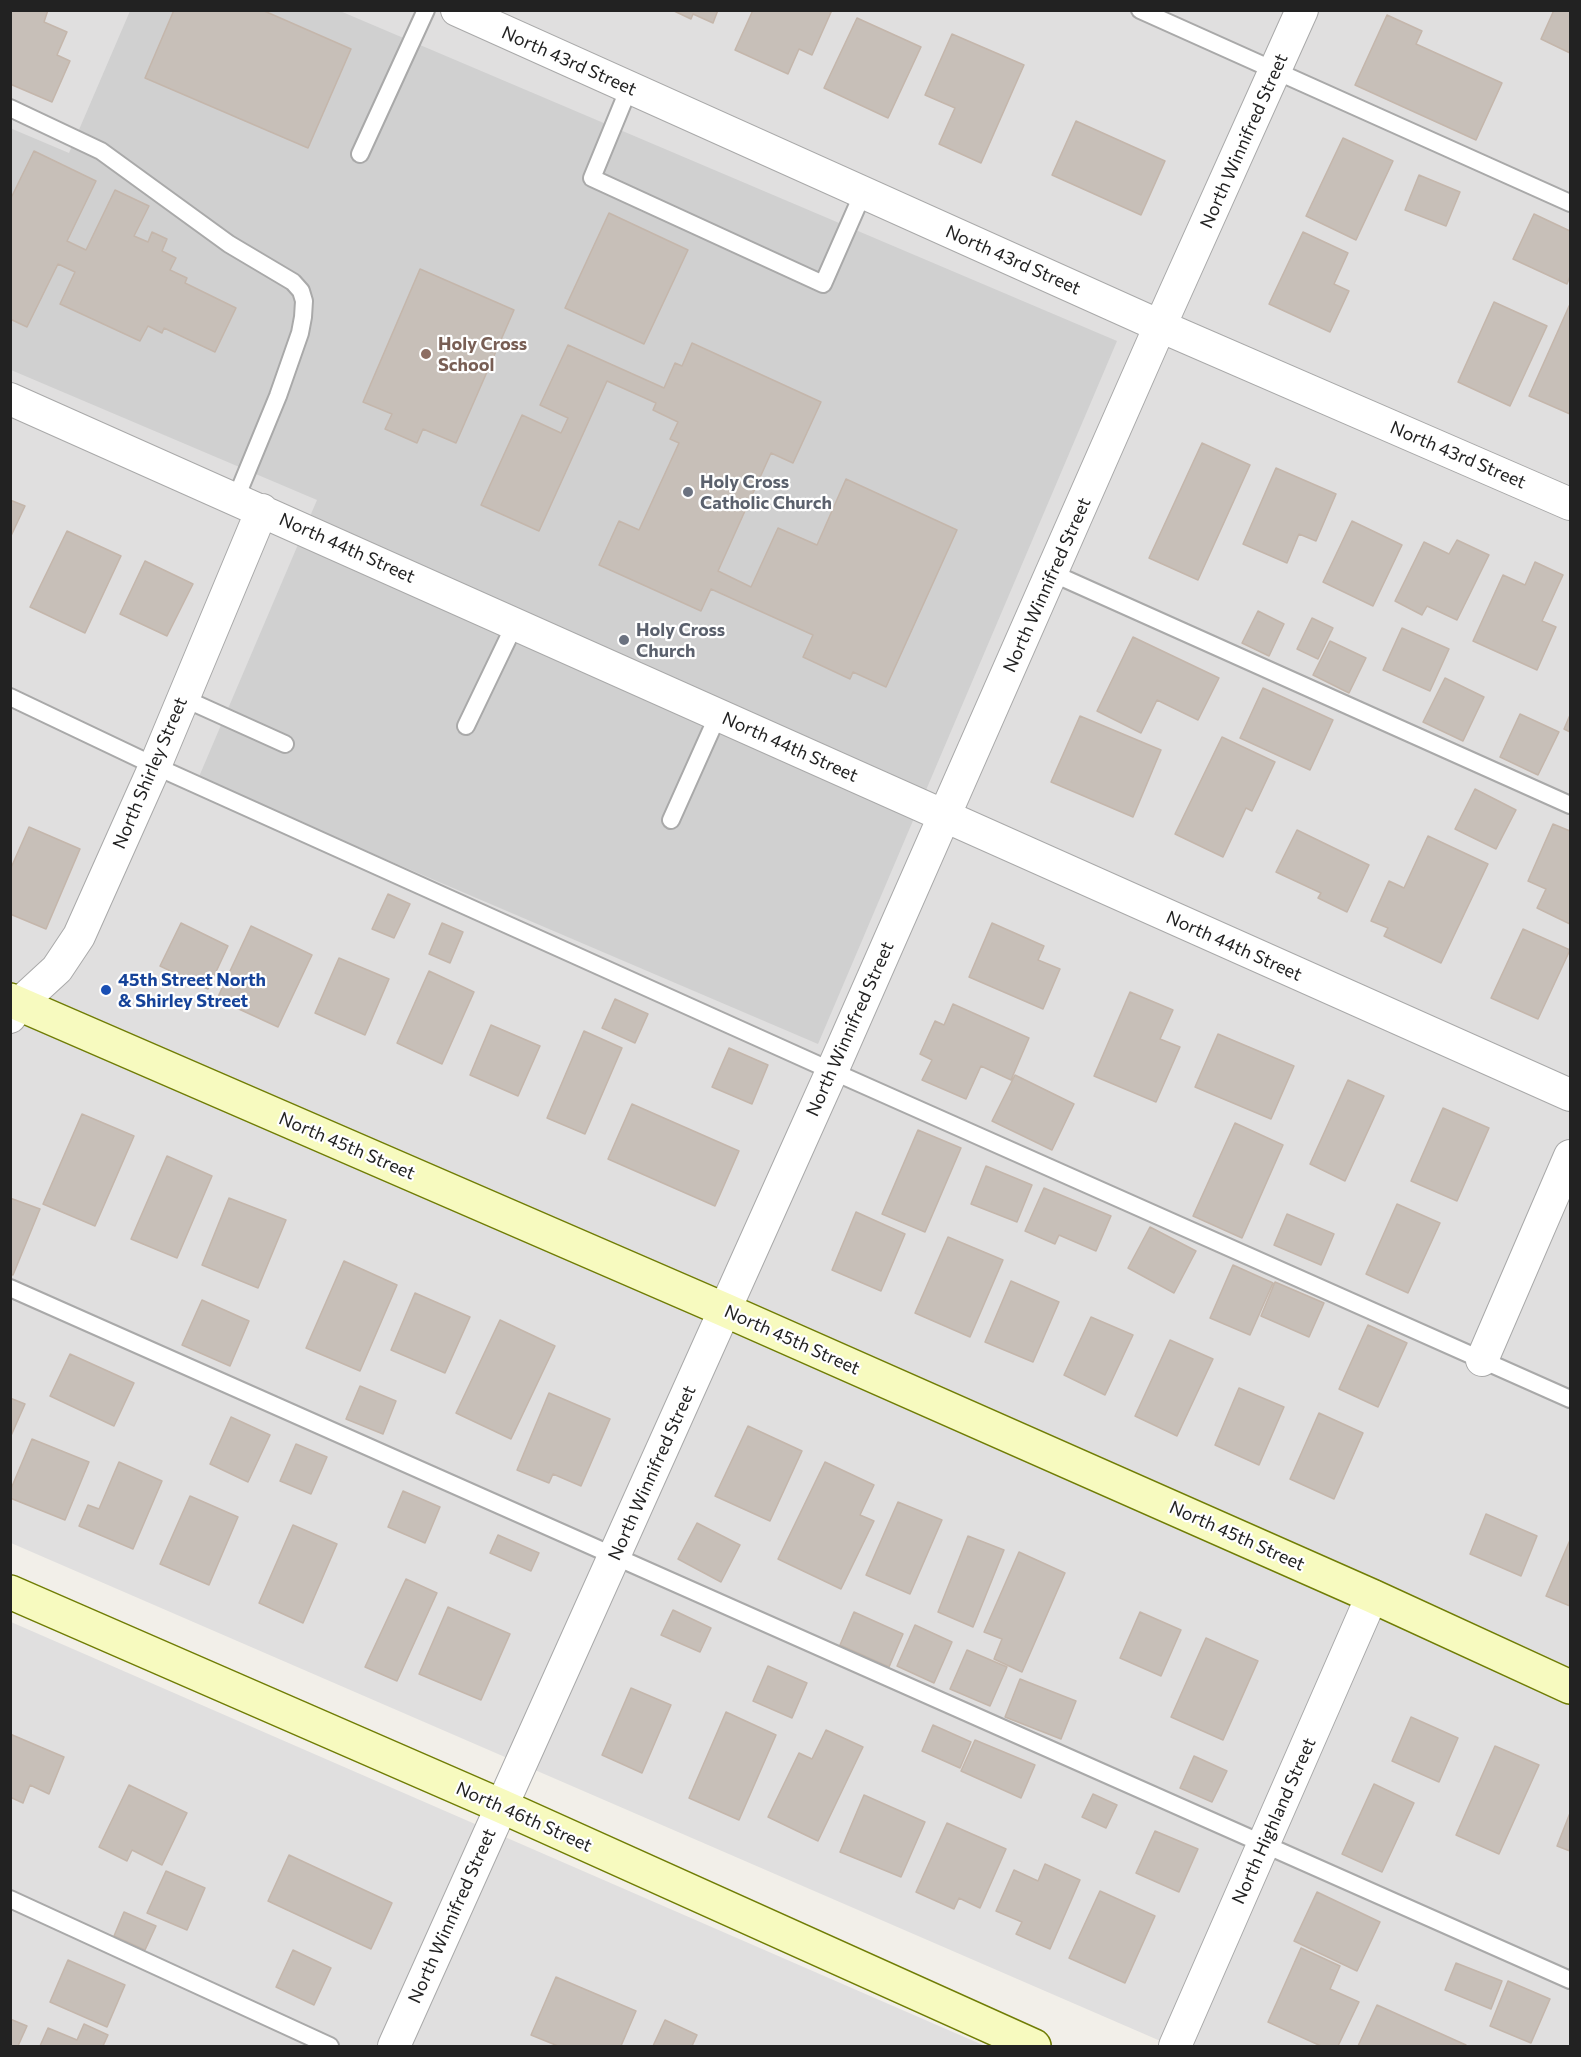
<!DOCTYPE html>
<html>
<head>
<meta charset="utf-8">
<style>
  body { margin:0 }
  #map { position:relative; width:1581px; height:2057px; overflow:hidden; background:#f2efe9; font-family:Commissioner,sans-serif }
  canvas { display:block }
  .frame { position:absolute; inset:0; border:12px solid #222; pointer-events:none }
</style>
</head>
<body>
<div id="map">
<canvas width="1581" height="2057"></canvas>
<div class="frame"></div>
</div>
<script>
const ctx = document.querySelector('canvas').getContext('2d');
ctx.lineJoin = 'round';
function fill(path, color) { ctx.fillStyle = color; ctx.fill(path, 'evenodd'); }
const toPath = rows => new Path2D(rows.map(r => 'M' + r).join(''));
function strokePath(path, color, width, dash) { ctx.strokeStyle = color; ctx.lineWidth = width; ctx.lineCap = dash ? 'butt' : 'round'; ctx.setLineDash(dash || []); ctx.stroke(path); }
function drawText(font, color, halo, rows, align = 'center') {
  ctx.font = font + ' Commissioner,sans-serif'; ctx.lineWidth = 4.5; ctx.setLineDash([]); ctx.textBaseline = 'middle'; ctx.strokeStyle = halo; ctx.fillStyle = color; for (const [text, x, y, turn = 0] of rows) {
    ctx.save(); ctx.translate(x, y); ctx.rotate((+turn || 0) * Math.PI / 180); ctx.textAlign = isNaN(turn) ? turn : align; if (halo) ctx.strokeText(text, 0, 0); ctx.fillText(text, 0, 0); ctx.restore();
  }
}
fill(toPath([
  [11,11,1570,11,1570,2046,1172,2046,11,1543],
  [11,1622,985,2046,11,2046]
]), '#e0dfdf');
fill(toPath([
  [130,11,340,11,1117,341,818,1044,198,779,317,500,11,370,10,128,69,153]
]), '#d0d0d0');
const building = toPath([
  [10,10,48,10,44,22,67,32,57,55,70,61,52,102,10,84,10,10],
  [174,10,262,10,351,49,308,148,145,78,174,10],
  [672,10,718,10,713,23,693,14,691,19,672,10],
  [753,10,832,10,812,55,799,49,788,74,735,50,753,10],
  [1554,10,1570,10,1570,53,1541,39,1554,10],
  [1387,15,1422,31,1416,44,1502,83,1476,140,1355,85,1387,15],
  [857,18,921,47,888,118,824,88,857,18],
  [952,34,1024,65,981,163,939,144,955,108,925,95,952,34],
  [1076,121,1165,161,1141,215,1052,175,1076,121],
  [1343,138,1393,161,1356,240,1306,216,1343,138],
  [34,151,96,181,67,241,86,250,115,190,149,206,134,236,148,242,152,232,167,239,162,251,176,258,170,270,187,278,185,283,236,308,215,352,164,328,162,333,148,326,140,341,60,304,75,272,58,264,27,327,10,319,10,200,34,151],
  [1419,175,1460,192,1446,226,1405,210,1419,175],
  [609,213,688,250,644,344,565,308,609,213],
  [1534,214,1570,231,1570,276,1567,284,1513,259,1534,214],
  [1303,232,1348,253,1334,284,1349,291,1330,332,1269,304,1303,232],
  [420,269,514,310,456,443,423,429,417,443,385,429,392,414,363,402,420,269],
  [1494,302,1547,326,1510,406,1458,382,1494,302],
  [1570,304,1570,414,1529,396,1570,304],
  [692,343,821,402,793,463,771,453,718,571,751,587,778,528,817,545,846,479,957,530,886,687,853,672,850,679,803,657,813,635,711,589,701,611,599,565,619,521,639,530,679,443,670,439,678,422,653,410,656,403,607,381,539,531,481,505,522,415,561,433,568,418,540,405,568,345,664,388,675,363,682,366,692,343],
  [1202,443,1250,465,1198,580,1149,558,1202,443],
  [1276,468,1336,494,1316,541,1299,534,1287,563,1243,544,1276,468],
  [10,500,25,506,10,538,10,500],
  [1352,521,1402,545,1373,606,1323,582,1352,521],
  [67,531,121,556,85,633,30,607,67,531],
  [1457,540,1489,555,1457,620,1427,606,1422,615,1395,601,1424,542,1449,554,1457,540],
  [145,561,193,584,167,636,120,614,145,561],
  [1535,562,1563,575,1542,621,1556,627,1537,670,1473,641,1503,575,1525,585,1535,562],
  [1258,611,1284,624,1269,656,1242,643,1258,611],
  [1312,618,1333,628,1318,659,1297,649,1312,618],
  [1402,628,1449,649,1430,691,1383,670,1402,628],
  [1133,637,1219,678,1198,720,1157,700,1141,733,1097,711,1133,637],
  [1330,641,1366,658,1349,693,1313,675,1330,641],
  [1445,678,1484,697,1463,741,1423,722,1445,678],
  [1263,688,1333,720,1310,770,1240,738,1263,688],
  [1520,714,1559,732,1538,775,1500,757,1520,714],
  [1570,715,1570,732,1564,729,1570,715],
  [1080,716,1161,750,1133,817,1051,782,1080,716],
  [1222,737,1275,762,1252,811,1246,808,1223,857,1175,834,1222,737],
  [1475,789,1516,810,1496,849,1455,829,1475,789],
  [1553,824,1570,831,1570,924,1537,908,1546,889,1528,881,1553,824],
  [29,827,80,849,46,929,10,914,10,870,29,827],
  [1297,830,1369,865,1347,912,1318,898,1321,893,1276,872,1297,830],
  [1428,836,1488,864,1441,963,1384,936,1388,928,1371,921,1389,881,1404,888,1428,836],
  [388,894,410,904,394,938,372,929,388,894],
  [181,923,228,946,208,989,160,966,181,923],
  [442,923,463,932,450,963,429,954,442,923],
  [992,923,1044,946,1038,960,1060,969,1043,1009,969,977,992,923],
  [251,926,312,955,278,1027,217,999,251,926],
  [1523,929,1570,950,1538,1019,1491,998,1523,929],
  [339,958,389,979,365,1035,315,1013,339,958],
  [429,971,474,992,442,1064,397,1043,429,971],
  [1130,992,1173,1010,1160,1039,1180,1047,1156,1102,1094,1076,1130,992],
  [615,999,648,1014,635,1043,602,1028,615,999],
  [953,1004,1029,1038,1011,1080,981,1066,966,1099,922,1080,932,1060,920,1054,935,1021,944,1025,953,1004],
  [491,1025,540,1046,518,1096,470,1075,491,1025],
  [584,1031,622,1048,585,1134,547,1118,584,1031],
  [1218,1034,1294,1066,1271,1119,1195,1087,1218,1034],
  [729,1048,768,1065,752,1104,712,1087,729,1048],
  [1015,1075,1074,1104,1052,1150,992,1121,1015,1075],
  [1348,1080,1384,1096,1345,1181,1310,1164,1348,1080],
  [632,1104,739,1151,715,1206,608,1159,632,1104],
  [1443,1108,1489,1128,1457,1201,1411,1181,1443,1108],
  [82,1114,134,1136,95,1226,43,1204,82,1114],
  [1235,1123,1283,1145,1242,1238,1193,1216,1235,1123],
  [918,1130,961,1148,925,1232,882,1214,918,1130],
  [167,1156,212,1176,177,1258,131,1239,167,1156],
  [986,1166,1032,1185,1017,1222,971,1204,986,1166],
  [1044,1188,1111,1216,1096,1251,1059,1235,1055,1244,1025,1231,1044,1188],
  [10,1198,40,1209,13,1275,10,1274,10,1198],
  [229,1198,286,1220,258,1288,202,1265,229,1198],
  [1397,1204,1440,1223,1408,1293,1366,1274,1397,1204],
  [856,1212,905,1234,881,1291,832,1270,856,1212],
  [1287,1214,1334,1234,1321,1265,1274,1245,1287,1214],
  [1150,1227,1196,1251,1174,1293,1128,1268,1150,1227],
  [948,1237,1003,1260,970,1337,915,1313,948,1237],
  [344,1261,397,1285,360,1371,306,1348,344,1261],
  [1233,1265,1273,1283,1250,1335,1210,1318,1233,1265],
  [1011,1281,1059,1302,1033,1362,985,1342,1011,1281],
  [1275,1282,1324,1303,1309,1337,1261,1316,1275,1282],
  [415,1293,470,1317,445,1373,391,1350,415,1293],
  [202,1300,249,1321,230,1366,182,1345,202,1300],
  [1091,1317,1133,1335,1105,1395,1064,1375,1091,1317],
  [500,1320,555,1346,511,1439,456,1413,500,1320],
  [1368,1325,1407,1343,1378,1407,1339,1389,1368,1325],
  [1170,1340,1213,1359,1177,1436,1135,1416,1170,1340],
  [70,1354,134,1383,114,1426,50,1396,70,1354],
  [360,1386,396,1401,383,1434,346,1419,360,1386],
  [1239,1388,1284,1407,1259,1465,1215,1445,1239,1388],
  [549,1393,610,1419,581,1486,553,1474,549,1483,517,1470,549,1393],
  [10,1398,25,1404,10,1438,10,1398],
  [1319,1413,1363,1433,1334,1499,1290,1479,1319,1413],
  [231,1417,270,1435,248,1482,210,1464,231,1417],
  [748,1426,802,1451,770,1521,715,1496,748,1426],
  [32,1439,89,1462,65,1520,10,1498,10,1491,32,1439],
  [296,1444,327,1457,311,1494,280,1481,296,1444],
  [119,1462,162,1481,133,1549,79,1526,88,1505,99,1509,119,1462],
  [825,1462,874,1485,860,1515,874,1521,841,1589,778,1559,825,1462],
  [403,1491,440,1507,425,1543,388,1527,403,1491],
  [190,1496,238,1517,209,1585,160,1564,190,1496],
  [898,1502,942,1520,910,1594,866,1575,898,1502],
  [1486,1514,1537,1536,1521,1576,1470,1554,1486,1514],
  [697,1523,740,1545,721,1582,678,1559,697,1523],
  [293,1525,337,1544,303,1623,259,1603,293,1525],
  [498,1535,539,1553,531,1571,490,1553,498,1535],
  [968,1536,1004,1550,973,1627,938,1612,968,1536],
  [1570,1540,1570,1606,1546,1596,1570,1540],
  [1019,1552,1065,1573,1022,1672,994,1659,1002,1639,984,1632,1019,1552],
  [406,1579,437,1593,397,1681,365,1667,406,1579],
  [448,1607,510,1634,481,1700,419,1674,448,1607],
  [673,1610,711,1628,700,1652,661,1635,673,1610],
  [854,1612,903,1634,889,1667,840,1645,854,1612],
  [1140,1612,1181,1630,1161,1676,1120,1658,1140,1612],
  [915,1625,952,1642,934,1683,897,1666,915,1625],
  [1206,1638,1258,1661,1223,1740,1171,1717,1206,1638],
  [967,1650,1007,1667,990,1706,950,1689,967,1650],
  [768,1666,807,1683,792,1718,753,1701,768,1666],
  [1020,1679,1076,1701,1061,1739,1005,1717,1020,1679],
  [631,1688,671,1705,642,1773,602,1755,631,1688],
  [726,1712,776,1735,739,1820,689,1798,726,1712],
  [1411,1717,1458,1738,1439,1782,1392,1761,1411,1717],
  [933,1725,971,1742,960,1768,922,1751,933,1725],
  [826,1730,863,1747,818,1841,768,1817,799,1753,812,1759,826,1730],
  [10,1734,64,1757,49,1794,30,1785,23,1803,10,1797,10,1734],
  [975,1740,1035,1765,1021,1798,961,1771,975,1740],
  [1495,1746,1539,1765,1499,1854,1456,1835,1495,1746],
  [1194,1756,1227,1771,1212,1802,1180,1788,1194,1756],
  [1374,1784,1414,1803,1382,1872,1342,1854,1374,1784],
  [129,1785,187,1813,162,1865,132,1850,127,1861,99,1847,129,1785],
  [1093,1794,1117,1805,1106,1828,1082,1817,1093,1794],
  [864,1795,925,1822,901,1877,840,1852,864,1795],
  [1570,1813,1570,1851,1557,1846,1570,1813],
  [947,1823,1006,1849,980,1908,959,1898,954,1909,916,1892,947,1823],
  [1155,1831,1198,1849,1179,1892,1136,1873,1155,1831],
  [289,1855,392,1903,371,1949,268,1901,289,1855],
  [1045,1864,1080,1880,1050,1949,1016,1934,1022,1922,996,1911,1014,1870,1038,1881,1045,1864],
  [166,1871,205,1888,187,1930,147,1913,166,1871],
  [1100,1891,1155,1916,1125,1983,1069,1958,1100,1891],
  [1317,1892,1380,1922,1357,1971,1294,1941,1317,1892],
  [124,1912,156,1926,145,1950,114,1936,124,1912],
  [1301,1948,1340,1966,1330,1989,1359,2002,1338,2046,1321,2046,1268,2022,1301,1948],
  [293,1950,331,1968,314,2005,276,1987,293,1950],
  [68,1960,125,1985,107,2027,50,2002,68,1960],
  [1456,1963,1502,1981,1491,2009,1445,1990,1456,1963],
  [556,1977,636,2011,621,2046,558,2046,531,2035,556,1977],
  [1508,1981,1550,1999,1531,2043,1490,2026,1508,1981],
  [1377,2005,1466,2045,1465,2046,1358,2046,1377,2005],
  [10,2019,27,2026,18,2046,10,2046,10,2019],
  [665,2020,697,2035,692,2046,653,2046,665,2020],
  [84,2024,108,2035,103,2046,40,2046,48,2028,77,2040,84,2024]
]);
fill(building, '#c7bfb8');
strokePath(building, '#c4b6ab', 1.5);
const lane = toPath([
  [1140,10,1570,203],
  [629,88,592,178,823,284,863,193],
  [10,108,101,151,229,244,293,282,301,291,304,301,303,317,300,333,278,396,236,498],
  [360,154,426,10],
  [1052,573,1570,805],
  [10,697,155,766,832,1071,1570,1399],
  [183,698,285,744],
  [466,726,515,624],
  [671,820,718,715],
  [10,1288,1570,1980],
  [10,1899,330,2046]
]);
const street = toPath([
  [457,10,1160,326,1570,504],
  [10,399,1570,1095],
  [10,1017,19,1004,57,969,79,936,155,766,262,510],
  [1482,1360,1570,1156],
  [394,2046,832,1071,1160,326,1302,10],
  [1175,2046,1372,1596]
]);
const secondary = toPath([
  [10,1000,725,1310,1372,1596,1570,1687],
  [10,1592,501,1806,1034,2046]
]);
strokePath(lane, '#a9a9a9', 20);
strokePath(street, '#a9a9a9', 34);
strokePath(secondary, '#707d05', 36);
strokePath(lane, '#fff', 16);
strokePath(street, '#fff', 32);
strokePath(secondary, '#f7fabf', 33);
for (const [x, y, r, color] of [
  [426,354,6,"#8d6e63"],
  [688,492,6,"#6b7280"],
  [624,640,6,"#6b7280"],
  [106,990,6,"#1a4fb4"]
]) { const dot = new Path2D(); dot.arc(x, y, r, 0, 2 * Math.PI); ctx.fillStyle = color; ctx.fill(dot); strokePath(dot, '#fff', 2); }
drawText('18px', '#222', '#fff', [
  ["North 43rd Street",569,61,24],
  ["North Winnifred Street",1244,141,-66],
  ["North 43rd Street",1013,260,24],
  ["North 43rd Street",1458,455,23],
  ["North 44th Street",347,548,24],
  ["North Winnifred Street",1047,585,-66],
  ["North 44th Street",790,747,24],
  ["North Shirley Street",150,773,-67],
  ["North 44th Street",1234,946,24],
  ["North Winnifred Street",850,1029,-66],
  ["North 45th Street",347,1146,23],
  ["North 45th Street",792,1340,24],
  ["North Winnifred Street",652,1473,-66],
  ["North 45th Street",1237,1536,24],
  ["North 46th Street",524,1817,24],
  ["North Highland Street",1274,1821,-66],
  ["North Winnifred Street",452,1916,-66]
]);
drawText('bold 18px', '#785e54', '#fff', [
  ["Holy Cross",438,344],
  ["School",438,365]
], 'left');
drawText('bold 18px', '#5b616d', '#fff', [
  ["Holy Cross",700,482],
  ["Catholic Church",700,503],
  ["Holy Cross",636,630],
  ["Church",636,651]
], 'left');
drawText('bold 18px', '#164399', '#fff', [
  ["45th Street North",118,980],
  ["& Shirley Street",118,1001]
], 'left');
</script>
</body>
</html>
